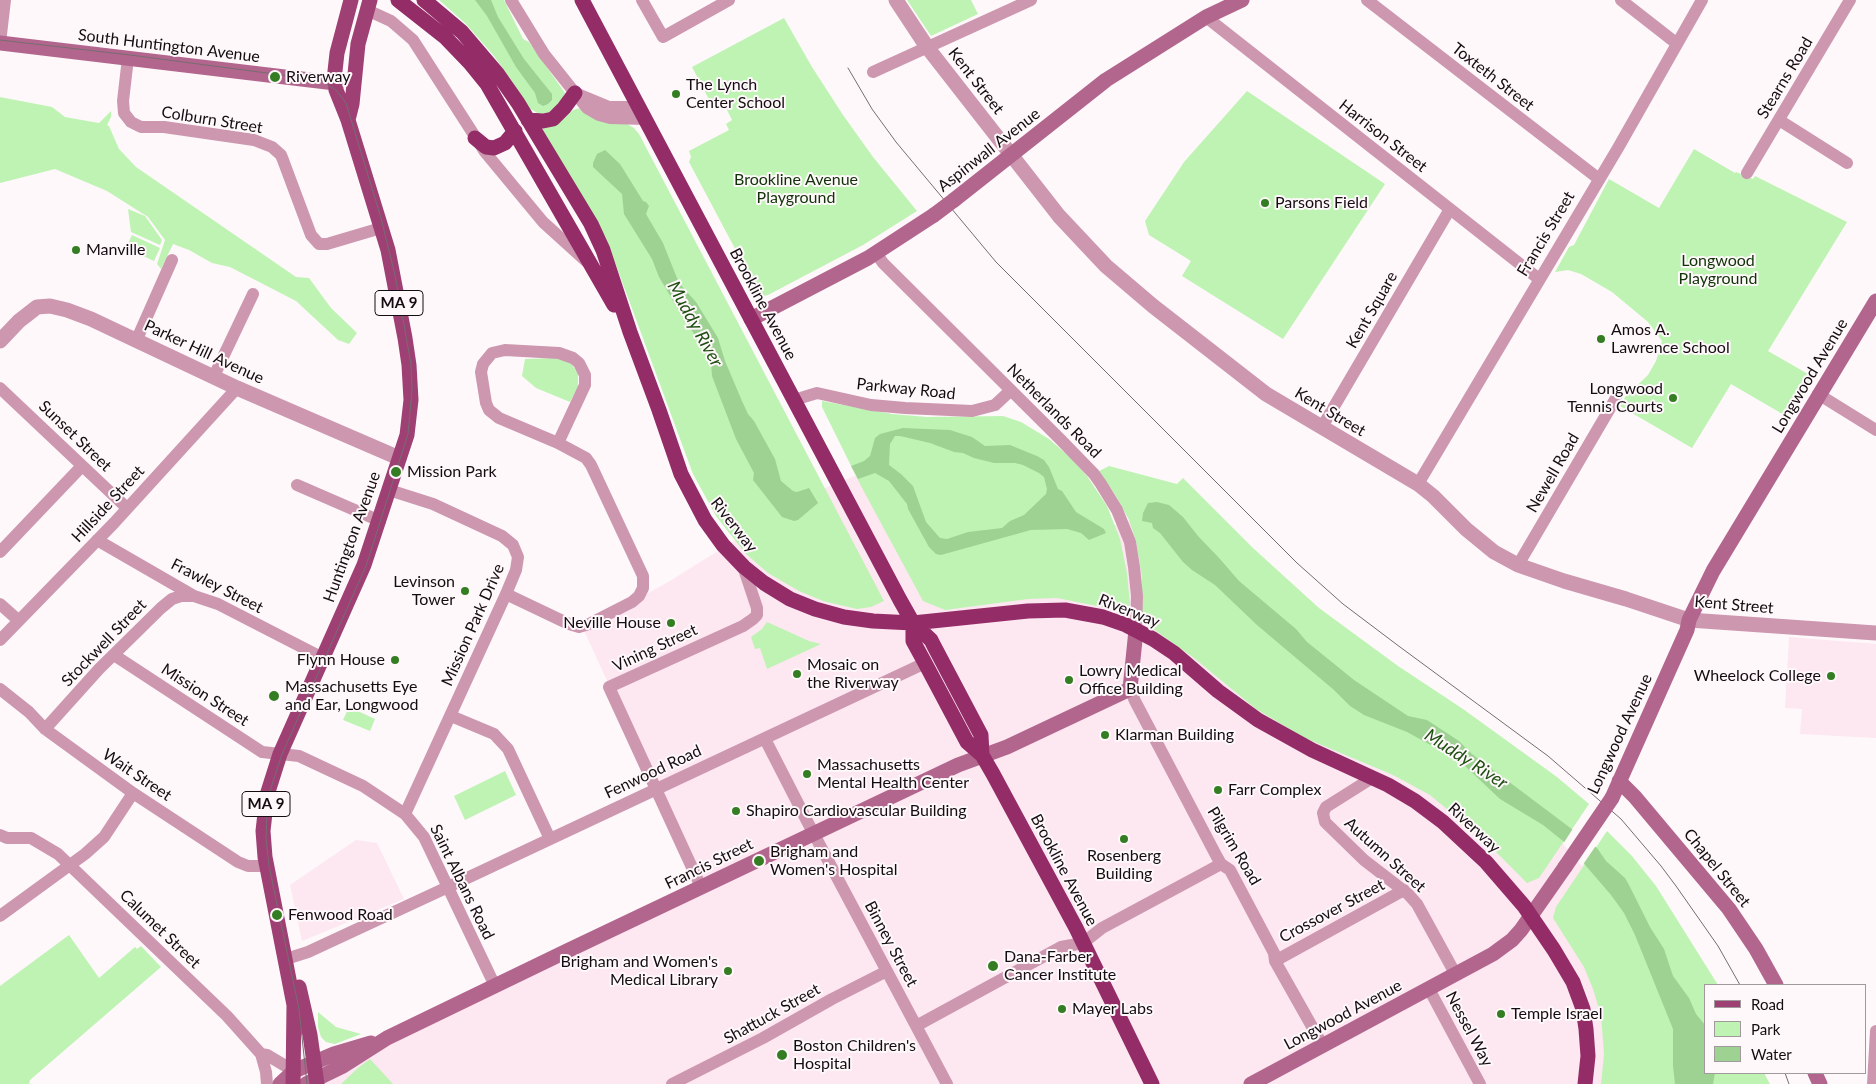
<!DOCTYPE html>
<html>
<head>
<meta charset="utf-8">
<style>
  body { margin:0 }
  #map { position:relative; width:1876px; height:1084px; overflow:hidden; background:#fef8fa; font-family:Lato,sans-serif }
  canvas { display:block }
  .legend { position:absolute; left:1704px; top:984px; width:162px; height:90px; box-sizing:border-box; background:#fef8fa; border:1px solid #a09a9c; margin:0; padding:6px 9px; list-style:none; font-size:15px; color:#140c10 }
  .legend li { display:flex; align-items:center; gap:10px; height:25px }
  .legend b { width:25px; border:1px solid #a09a9c }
</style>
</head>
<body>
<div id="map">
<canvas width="1876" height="1084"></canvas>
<ul class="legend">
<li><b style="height:6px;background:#9e4073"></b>Road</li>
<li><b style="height:14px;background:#bef3b3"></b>Park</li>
<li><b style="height:14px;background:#9ed293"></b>Water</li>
</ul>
</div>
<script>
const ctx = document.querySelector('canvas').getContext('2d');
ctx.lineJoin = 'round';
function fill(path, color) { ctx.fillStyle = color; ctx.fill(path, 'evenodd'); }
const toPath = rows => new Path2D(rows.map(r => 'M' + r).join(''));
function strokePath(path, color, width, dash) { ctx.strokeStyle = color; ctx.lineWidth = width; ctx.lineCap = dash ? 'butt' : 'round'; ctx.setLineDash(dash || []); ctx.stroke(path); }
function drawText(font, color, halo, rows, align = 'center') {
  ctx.font = font + ' Lato,sans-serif'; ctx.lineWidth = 4; ctx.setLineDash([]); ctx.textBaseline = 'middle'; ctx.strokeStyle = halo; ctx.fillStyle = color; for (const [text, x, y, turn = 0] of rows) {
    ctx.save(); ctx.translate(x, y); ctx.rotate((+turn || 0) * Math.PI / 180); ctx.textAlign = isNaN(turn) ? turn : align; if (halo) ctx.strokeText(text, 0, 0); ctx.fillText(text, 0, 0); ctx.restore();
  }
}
fill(toPath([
  [857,475,1097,531,1140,517,1585,848,1699,1084,293,1084,294,1071,387,1038,701,887,582,626,632,602,670,581,793,504,805,504,825,488],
  [1789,637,1876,644,1876,738,1800,734,1802,709,1785,708],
  [356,840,377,843,404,899,302,941,290,885]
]), '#fde7f1');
fill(toPath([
  [439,0,504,0,523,39,529,42,565,93,562,99,551,112,539,114,529,108,512,81,494,56,466,24],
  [907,0,971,0,978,14,931,36],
  [784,18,812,67,843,115,873,157,917,211,863,245,768,295,763,296,758,292,689,162,691,157,689,151,729,130,726,124,732,120,723,102,713,107,692,67],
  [1247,91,1385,184,1283,339,1182,276,1191,261,1149,235,1145,221,1184,162],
  [0,97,52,107,65,117,99,123,111,111,111,117,107,125,109,126,119,149,136,167,296,277,309,278,331,308,357,333,349,344,338,340,296,301,230,267,212,263,189,250,173,244,161,269,157,264,165,240,148,217,107,191,55,169,0,183],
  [580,108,627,124,634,128,639,134,884,601,871,607,857,609,823,601,799,591,768,573,745,553,716,516,693,474,606,238,543,131,543,128,559,123,573,110],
  [1694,149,1735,173,1736,172,1753,179,1755,176,1847,222,1768,351,1815,378,1791,419,1731,384,1692,448,1620,406,1625,397,1648,375,1656,361,1662,341,1648,322,1612,292,1581,274,1568,270,1555,272,1569,247,1574,245,1609,179,1659,208],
  [128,209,145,216,162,240,160,245,131,232],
  [132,235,160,248,154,261,126,248],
  [555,358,570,362,578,373,578,387,570,402,536,388,522,376,525,359],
  [822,401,892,414,927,417,1003,416,1021,422,1049,439,1071,458,1087,476,1107,506,1120,539,1127,573,1130,604,1127,612,1057,598,1028,599,945,610,923,601,861,486,822,407],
  [1109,466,1177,484,1183,478,1253,548,1319,608,1398,666,1463,709,1557,777,1589,804,1539,878,1527,883,1483,839,1430,795,1393,775,1305,738,1256,709,1194,658,1142,621,1142,577,1136,541,1129,520,1117,498,1099,471],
  [767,622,809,641,821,644,767,669,760,648,755,649,751,637,762,629],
  [349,707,375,719,370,731,343,720],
  [505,771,516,795,465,820,454,796],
  [1607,831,1632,856,1656,886,1718,985,1705,985,1705,1073,1764,1073,1770,1084,1601,1084,1604,1054,1601,1015,1593,989,1584,967,1553,918,1556,907],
  [69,935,99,978,135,947,137,949,141,946,161,967,30,1080,29,1084,0,1084,0,986],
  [318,1012,336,1027,361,1034,335,1044,326,1042,321,1037,318,1027],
  [370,1059,393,1084,341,1084,358,1068]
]), '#bef3b3');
fill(toPath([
  [475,0,491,0,498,17,524,59,552,94,552,100,548,104,543,106,538,103,535,93,516,67,487,16],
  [605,150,620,164,643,201,646,202,649,206,646,214,663,243,679,283,696,302,718,338,725,361,742,401,748,414,754,421,775,459,781,481,793,491,797,492,809,488,818,503,798,520,794,521,782,517,753,480,754,473,736,439,712,376,711,363,708,356,675,304,659,277,652,259,624,214,622,194,593,167,593,163,597,154],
  [903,428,950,430,972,437,985,446,1010,445,1037,456,1044,460,1049,467,1058,489,1062,491,1076,512,1104,529,1106,533,1089,540,1081,533,1067,529,1031,530,941,555,936,554,929,547,908,509,907,504,889,481,875,473,858,479,851,466,864,461,870,456,875,438,880,434],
  [895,436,900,436,930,443,954,452,963,453,974,458,994,463,1015,463,1023,465,1039,473,1044,477,1047,489,1046,494,1024,515,1010,521,1002,528,968,532,947,539,940,538,926,522,913,486,901,474,889,465,890,444],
  [1157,502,1169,505,1183,517,1198,536,1220,559,1239,581,1296,629,1307,642,1338,667,1354,680,1408,716,1427,720,1459,741,1472,754,1597,848,1606,861,1625,878,1629,885,1650,927,1664,949,1673,976,1689,998,1696,1014,1705,1025,1705,1073,1715,1073,1713,1084,1675,1084,1673,1066,1673,1029,1635,935,1624,913,1611,895,1568,845,1543,825,1500,799,1465,766,1447,754,1407,732,1364,715,1350,706,1334,690,1257,625,1215,585,1192,570,1183,562,1160,533,1153,528,1152,523,1142,521,1143,513,1148,503]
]), '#9ed293');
fill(toPath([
  [1574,827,1597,844,1582,866,1563,844]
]), '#fef8fa');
strokePath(toPath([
  [511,0,544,54,587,108,599,115,610,118,645,119],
  [642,0,663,37,729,0],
  [1367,0,1599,179],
  [1621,0,1676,43],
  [367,10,391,21,413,40,485,152,543,222,586,261],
  [1206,17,1539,279],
  [0,43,5,0],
  [128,58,123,101,124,113,131,122,141,127,164,127,254,140,272,147,281,155,283,160,311,235,319,244,327,244,381,228],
  [873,72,1031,0],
  [580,95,609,107,639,107],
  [1779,120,1847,163],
  [1747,173,1850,0],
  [876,253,883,263,1060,439,1094,474,1101,484,1117,510,1130,542,1134,567,1137,596,1136,630],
  [137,339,172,260],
  [214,376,253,294],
  [0,388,127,508],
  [1818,394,1876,430],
  [794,400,817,393,871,405,905,408,972,411,995,405,1010,391],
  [1322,427,1450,209],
  [1418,484,1618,148,1702,0],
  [297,485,380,521],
  [389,490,433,504,502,536,513,545,518,557,516,570,506,594,405,814],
  [97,540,194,596,218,604,323,658],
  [0,552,82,466],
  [1518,565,1616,398],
  [506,594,569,624,579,627,589,624,632,602,639,596,643,588,643,576,591,465,586,458,558,443,499,418,489,410,486,403,481,372,483,364,492,353,505,350,559,353,573,358,579,363,585,375,585,385,558,443],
  [0,604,18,620],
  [0,640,114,523,237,388],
  [114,655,262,752,299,756,363,786,405,814,424,837,495,986],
  [0,689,29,712,45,729,133,793,238,862,248,866,266,866],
  [1130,689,1135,701,1217,857,1221,864,1230,870,1274,953,1275,961,1323,1046],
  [451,716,494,734,508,749,550,839],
  [45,729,99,669,161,608,172,599,181,596,194,596],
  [765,739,807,821,947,1084],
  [1372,778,1326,807,1323,813,1325,822,1364,860,1408,894,1417,904,1456,975],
  [0,835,7,838,31,838,58,854,227,1016,261,1054,267,1055,294,1071],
  [701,887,609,687,743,626,753,619,757,615,757,608,743,566],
  [0,916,85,854,104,837,133,793],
  [286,959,308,952,448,887,925,663],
  [1275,961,1404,890],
  [1429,989,1480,1084],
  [916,1026,1061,947,1083,943,1102,928,1221,864],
  [261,1054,266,1072,267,1084],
  [672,1084,763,1038,832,999,887,971],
  [1873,1084,1876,1031]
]), '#cd97b0', 12);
strokePath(toPath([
  [896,0,927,47,1059,216,1106,266,1153,306,1266,394,1418,484,1433,496,1466,529,1494,552,1518,565,1564,581,1626,599,1689,620,1876,633],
  [0,341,19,321,37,307,50,306,67,310,91,319,237,388,399,458]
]), '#cd97b0', 15);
strokePath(toPath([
  [0,43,335,83],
  [954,200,1106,80,1206,17,1242,0],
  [751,319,868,258,934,215],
  [1619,781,1635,797,1729,909,1756,949,1776,985],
  [1612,798,1687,630,1689,620,1713,571,1876,301],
  [1815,1073,1820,1084],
  [280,1084,294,1071,334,1054,371,1043],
  [306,1084,343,1066,387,1038,569,950,958,765,1007,747,1130,689,1136,630],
  [1251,1084,1493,954,1512,940,1521,930,1565,867]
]), '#b3668d', 15);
strokePath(toPath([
  [348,120,352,104,358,44,370,0],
  [299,987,310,1035,317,1084],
  [293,1084,294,1005,265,857,263,831,267,795,280,754,364,565,407,435,411,400,409,365,405,338,388,250,348,120,336,90,335,71,337,53,351,0]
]), '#9e4073', 15);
strokePath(toPath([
  [398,0,445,37,470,63,487,84,614,305],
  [424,0,462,32,497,73,518,103,591,224,603,250,630,332,659,410,681,474,705,520,723,545,744,567,764,583,790,599,815,609,844,617,873,621,913,623,1028,611,1065,610,1103,617,1126,625,1153,639,1174,653,1218,691,1258,720,1312,750,1388,785,1415,801,1443,822,1486,862,1524,906,1554,950,1573,982,1583,1009,1586,1029,1588,1056,1585,1084],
  [582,0,900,600,913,623,931,640,934,646,981,735,982,755],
  [528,120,543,121,553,119,564,108,575,93],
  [475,138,486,147,494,148,505,143,515,131],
  [913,623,913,641,925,663,967,742,982,755,993,774,1076,928,1152,1084]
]), '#942c68', 15);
strokePath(toPath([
  [0,40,130,55,320,80,336,90,346,103,381,218,395,275,411,364,412,390,408,434,366,566,282,754,271,788,267,813,266,839,269,866,299,1009,307,1084],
  [848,68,872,109,896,142,996,262,1297,563,1343,604,1400,647,1548,756,1621,819,1661,866,1676,886,1718,946,1740,985],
  [1785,1073,1789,1084]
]), '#756d71', 1);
strokePath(toPath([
  [934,215,954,200],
  [1565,867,1612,798]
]), '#b3668d', 15);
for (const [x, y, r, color] of [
  [275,77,6,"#347d23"],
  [676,94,5,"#347d23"],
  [1265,203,5,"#347d23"],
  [76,250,5,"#347d23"],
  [1601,339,5,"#347d23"],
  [1673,398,5,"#347d23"],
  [396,472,6,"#347d23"],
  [465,591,5,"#347d23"],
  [671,623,5,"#347d23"],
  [395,660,5,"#347d23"],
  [797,674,5,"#347d23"],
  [1831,676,5,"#347d23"],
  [1069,680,5,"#347d23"],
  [274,696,6,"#347d23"],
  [1105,735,5,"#347d23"],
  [807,774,5,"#347d23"],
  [1218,790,5,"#347d23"],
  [736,811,5,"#347d23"],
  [1124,839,5,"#347d23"],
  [759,861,6,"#347d23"],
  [277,915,6,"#347d23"],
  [993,966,6,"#347d23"],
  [728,971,5,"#347d23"],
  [1062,1009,5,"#347d23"],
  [1501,1014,5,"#347d23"],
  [782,1055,6,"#347d23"]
]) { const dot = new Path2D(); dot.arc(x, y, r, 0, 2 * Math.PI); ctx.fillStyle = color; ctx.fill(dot); strokePath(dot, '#fef8fa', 2); }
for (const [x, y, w] of [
  [399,303,48],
  [266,804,48]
]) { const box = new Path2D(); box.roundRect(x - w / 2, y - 12.5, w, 25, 4); ctx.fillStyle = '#fef8fa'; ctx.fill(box); strokePath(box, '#140c10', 1); }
drawText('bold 15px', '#140c10', null, [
  ["MA 9",399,303],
  ["MA 9",266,804]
]);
drawText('16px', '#140c10', '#fef8fa', [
  ["South Huntington Avenue",169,46,7],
  ["Toxteth Street",1493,77,38],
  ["Stearns Road",1785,78,-59],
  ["Kent Street",976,81,52],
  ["Colburn Street",212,120,9],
  ["Harrison Street",1383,136,38],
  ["Aspinwall Avenue",989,150,-38],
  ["Francis Street",1546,234,-59],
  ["Brookline Avenue",763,304,62],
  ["Kent Square",1372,310,-60],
  ["Parker Hill Avenue",204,352,25],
  ["Longwood Avenue",1810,376,-59],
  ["Parkway Road",906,389,6],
  ["Netherlands Road",1054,411,45],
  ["Kent Street",1330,412,31],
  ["Sunset Street",75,436,44],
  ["Newell Road",1553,473,-60],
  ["Hillside Street",108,504,-47],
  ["Riverway",734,525,52],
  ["Huntington Avenue",352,537,-70],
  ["Frawley Street",217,586,27],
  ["Kent Street",1734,605,5],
  ["Riverway",1129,611,22],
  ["Mission Park Drive",473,625,-66],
  ["Stockwell Street",104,643,-46],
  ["Vining Street",655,648,-25],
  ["Mission Street",205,695,33],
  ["Longwood Avenue",1620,734,-65],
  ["Fenwood Road",653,772,-25],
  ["Wait Street",137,775,34],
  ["Riverway",1474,828,43],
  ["Pilgrim Road",1234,846,59],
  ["Autumn Street",1385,855,42],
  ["Francis Street",709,864,-26],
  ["Chapel Street",1717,868,51],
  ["Brookline Avenue",1064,870,62],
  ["Saint Albans Road",462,882,64],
  ["Crossover Street",1332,911,-28],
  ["Calumet Street",160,929,44],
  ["Binney Street",891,944,62],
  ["Shattuck Street",772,1014,-29],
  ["Longwood Avenue",1343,1015,-28],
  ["Nessel Way",1469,1029,62]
]);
drawText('16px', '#140c10', '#fef8fa', [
  ["Riverway",286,77],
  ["The Lynch",686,85],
  ["Center School",686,103],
  ["Parsons Field",1275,203],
  ["Manville",86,250],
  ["Amos A.",1611,330],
  ["Lawrence School",1611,348],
  ["Longwood",1663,389,"right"],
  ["Tennis Courts",1663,407,"right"],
  ["Mission Park",407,472],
  ["Levinson",455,582,"right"],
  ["Tower",455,600,"right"],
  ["Neville House",661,623,"right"],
  ["Flynn House",385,660,"right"],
  ["Mosaic on",807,665],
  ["the Riverway",807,683],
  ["Lowry Medical",1079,671],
  ["Office Building",1079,689],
  ["Wheelock College",1821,676,"right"],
  ["Massachusetts Eye",285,687],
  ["and Ear, Longwood",285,705],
  ["Klarman Building",1115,735],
  ["Massachusetts",817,765],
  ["Mental Health Center",817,783],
  ["Farr Complex",1228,790],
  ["Shapiro Cardiovascular Building",746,811],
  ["Brigham and",770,852],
  ["Women's Hospital",770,870],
  ["Rosenberg",1124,856,"center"],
  ["Building",1124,874,"center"],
  ["Fenwood Road",288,915],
  ["Dana-Farber",1004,957],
  ["Cancer Institute",1004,975],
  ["Brigham and Women's",718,962,"right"],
  ["Medical Library",718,980,"right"],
  ["Mayer Labs",1072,1009],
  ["Temple Israel",1511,1014],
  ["Boston Children's",793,1046],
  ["Hospital",793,1064]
], 'left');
drawText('16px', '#103207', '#fef8fa', [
  ["Brookline Avenue",796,180],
  ["Playground",796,198],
  ["Longwood",1718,261],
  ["Playground",1718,279]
]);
drawText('italic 18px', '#1e4f11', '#fef8fa', [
  ["Muddy River",695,324,61],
  ["Muddy River",1466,759,33]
]);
</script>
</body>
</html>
